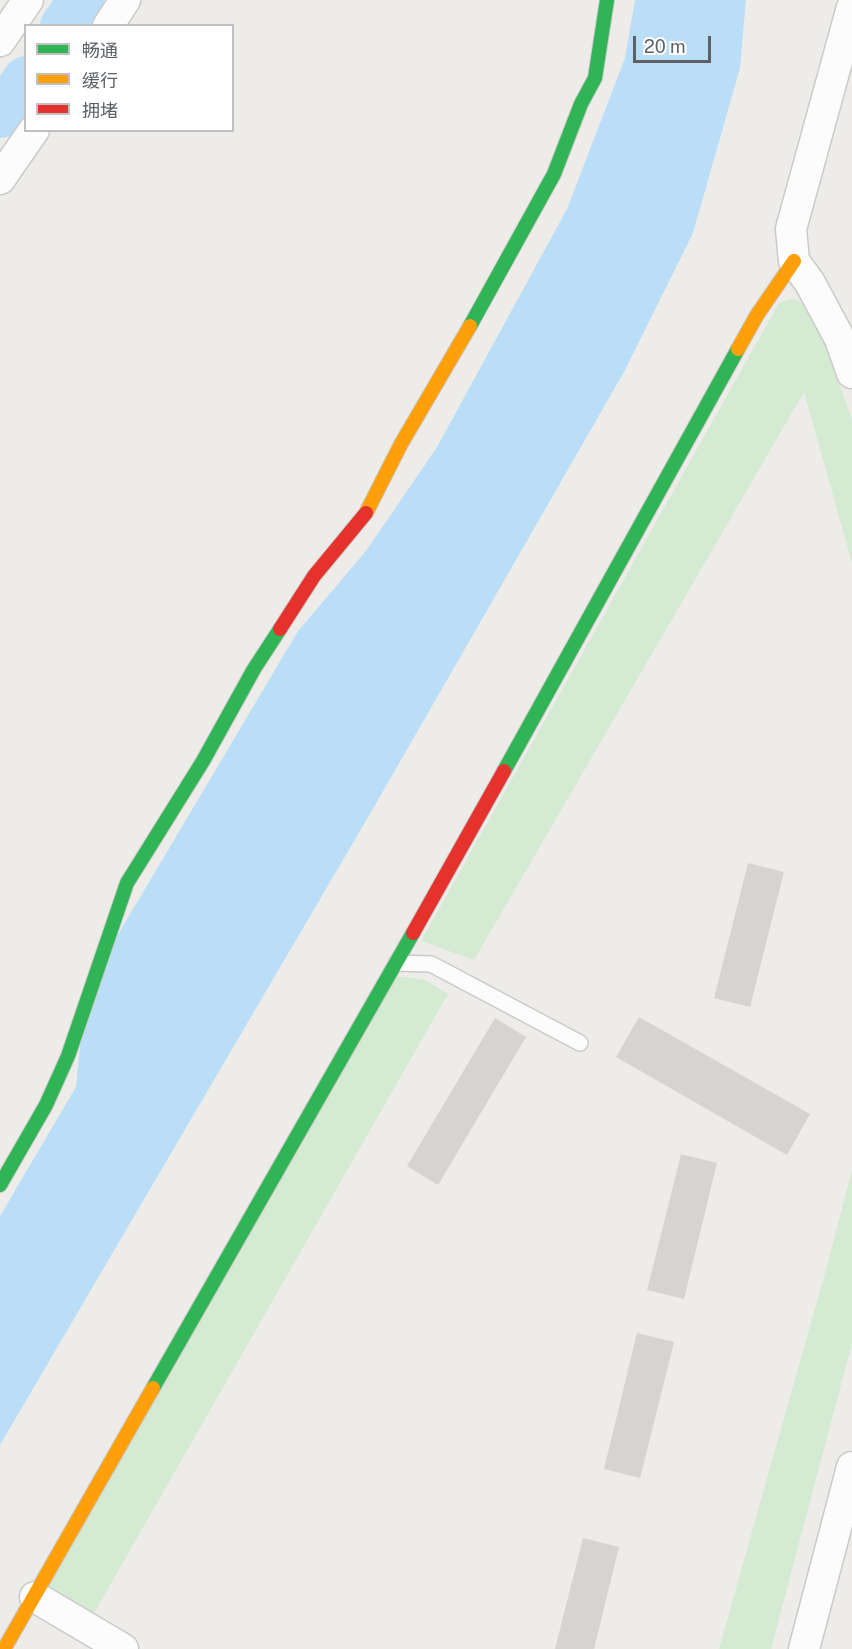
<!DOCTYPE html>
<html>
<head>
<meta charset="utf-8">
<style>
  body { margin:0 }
  #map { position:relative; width:852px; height:1649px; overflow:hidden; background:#edece8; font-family:"Public Sans","Noto Sans SC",sans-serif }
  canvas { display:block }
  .legend { position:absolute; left:24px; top:24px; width:210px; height:108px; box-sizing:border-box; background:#fff; border:2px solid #bec0c2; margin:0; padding:8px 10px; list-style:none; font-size:18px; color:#5c6166 }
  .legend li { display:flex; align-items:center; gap:12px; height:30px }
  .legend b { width:30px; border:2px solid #bec0c2 }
  .scale { position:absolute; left:633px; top:36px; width:78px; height:27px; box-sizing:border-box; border:3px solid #5c6166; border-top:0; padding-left:8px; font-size:18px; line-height:21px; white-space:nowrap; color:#5c6166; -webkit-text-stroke:4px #fff; paint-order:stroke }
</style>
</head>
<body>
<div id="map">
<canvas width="852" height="1649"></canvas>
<ul class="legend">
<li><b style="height:8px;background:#30b455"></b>畅通</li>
<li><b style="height:8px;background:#ff9f0a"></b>缓行</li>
<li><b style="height:8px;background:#e5322d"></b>拥堵</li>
</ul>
<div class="scale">20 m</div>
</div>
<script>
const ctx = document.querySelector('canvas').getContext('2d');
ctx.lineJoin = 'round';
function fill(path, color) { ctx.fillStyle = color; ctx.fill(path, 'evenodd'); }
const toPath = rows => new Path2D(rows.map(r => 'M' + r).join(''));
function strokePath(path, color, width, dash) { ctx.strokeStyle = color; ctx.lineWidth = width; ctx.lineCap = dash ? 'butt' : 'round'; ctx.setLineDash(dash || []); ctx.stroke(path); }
fill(toPath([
  [790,299,803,302,814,311,852,420,852,563,804,392,474,960,421,941,779,303],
  [396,976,425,980,448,994,89,1622,42,1594],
  [852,1169,852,1343,771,1649,719,1649,830,1255]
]), '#d4ead2');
fill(toPath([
  [635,0,746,0,740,68,693,233,624,372,374,807,0,1445,0,1216,76,1087,81,1036,88,985,298,631,366,551,437,447,567,209,625,58]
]), '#bbdef8');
strokePath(toPath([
  [63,26,81,0],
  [0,115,26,79]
]), '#bbdef8', 46);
fill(toPath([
  [748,863,784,872,750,1007,714,998],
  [639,1017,810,1114,787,1155,616,1057],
  [495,1018,526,1037,438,1185,407,1166],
  [681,1154,717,1163,684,1299,647,1290],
  [637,1333,674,1342,640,1478,604,1469],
  [583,1538,619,1547,594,1649,555,1649]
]), '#d5d4d2');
const lane = toPath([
  [396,963,431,964,580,1043]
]);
const street = toPath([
  [852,7,791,229,794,261,810,283,840,339,852,373],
  [108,26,125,0],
  [0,41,28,0],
  [0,179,34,130],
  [35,1597,123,1649],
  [804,1649,852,1467]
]);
const fast = toPath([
  [470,326,554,174,581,104,595,78,607,0],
  [504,771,738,349],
  [0,1185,46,1105,68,1056,127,883,203,761,254,669,280,629],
  [153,1388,413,933]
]);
const slow = toPath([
  [738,349,757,315,794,261],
  [366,513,401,444,470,326],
  [4,1649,153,1388]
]);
const jam = toPath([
  [280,629,314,576,366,513],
  [413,933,504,771]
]);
strokePath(lane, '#cacaca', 18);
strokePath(street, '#cacaca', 33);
strokePath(fast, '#c9c9c8', 16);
strokePath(slow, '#c9c9c8', 16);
strokePath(jam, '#c9c9c8', 16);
strokePath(lane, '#fcfcfc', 15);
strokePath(street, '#fcfcfc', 30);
strokePath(fast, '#30b455', 14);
strokePath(slow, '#ff9f0a', 14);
strokePath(jam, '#e5322d', 14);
</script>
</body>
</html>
